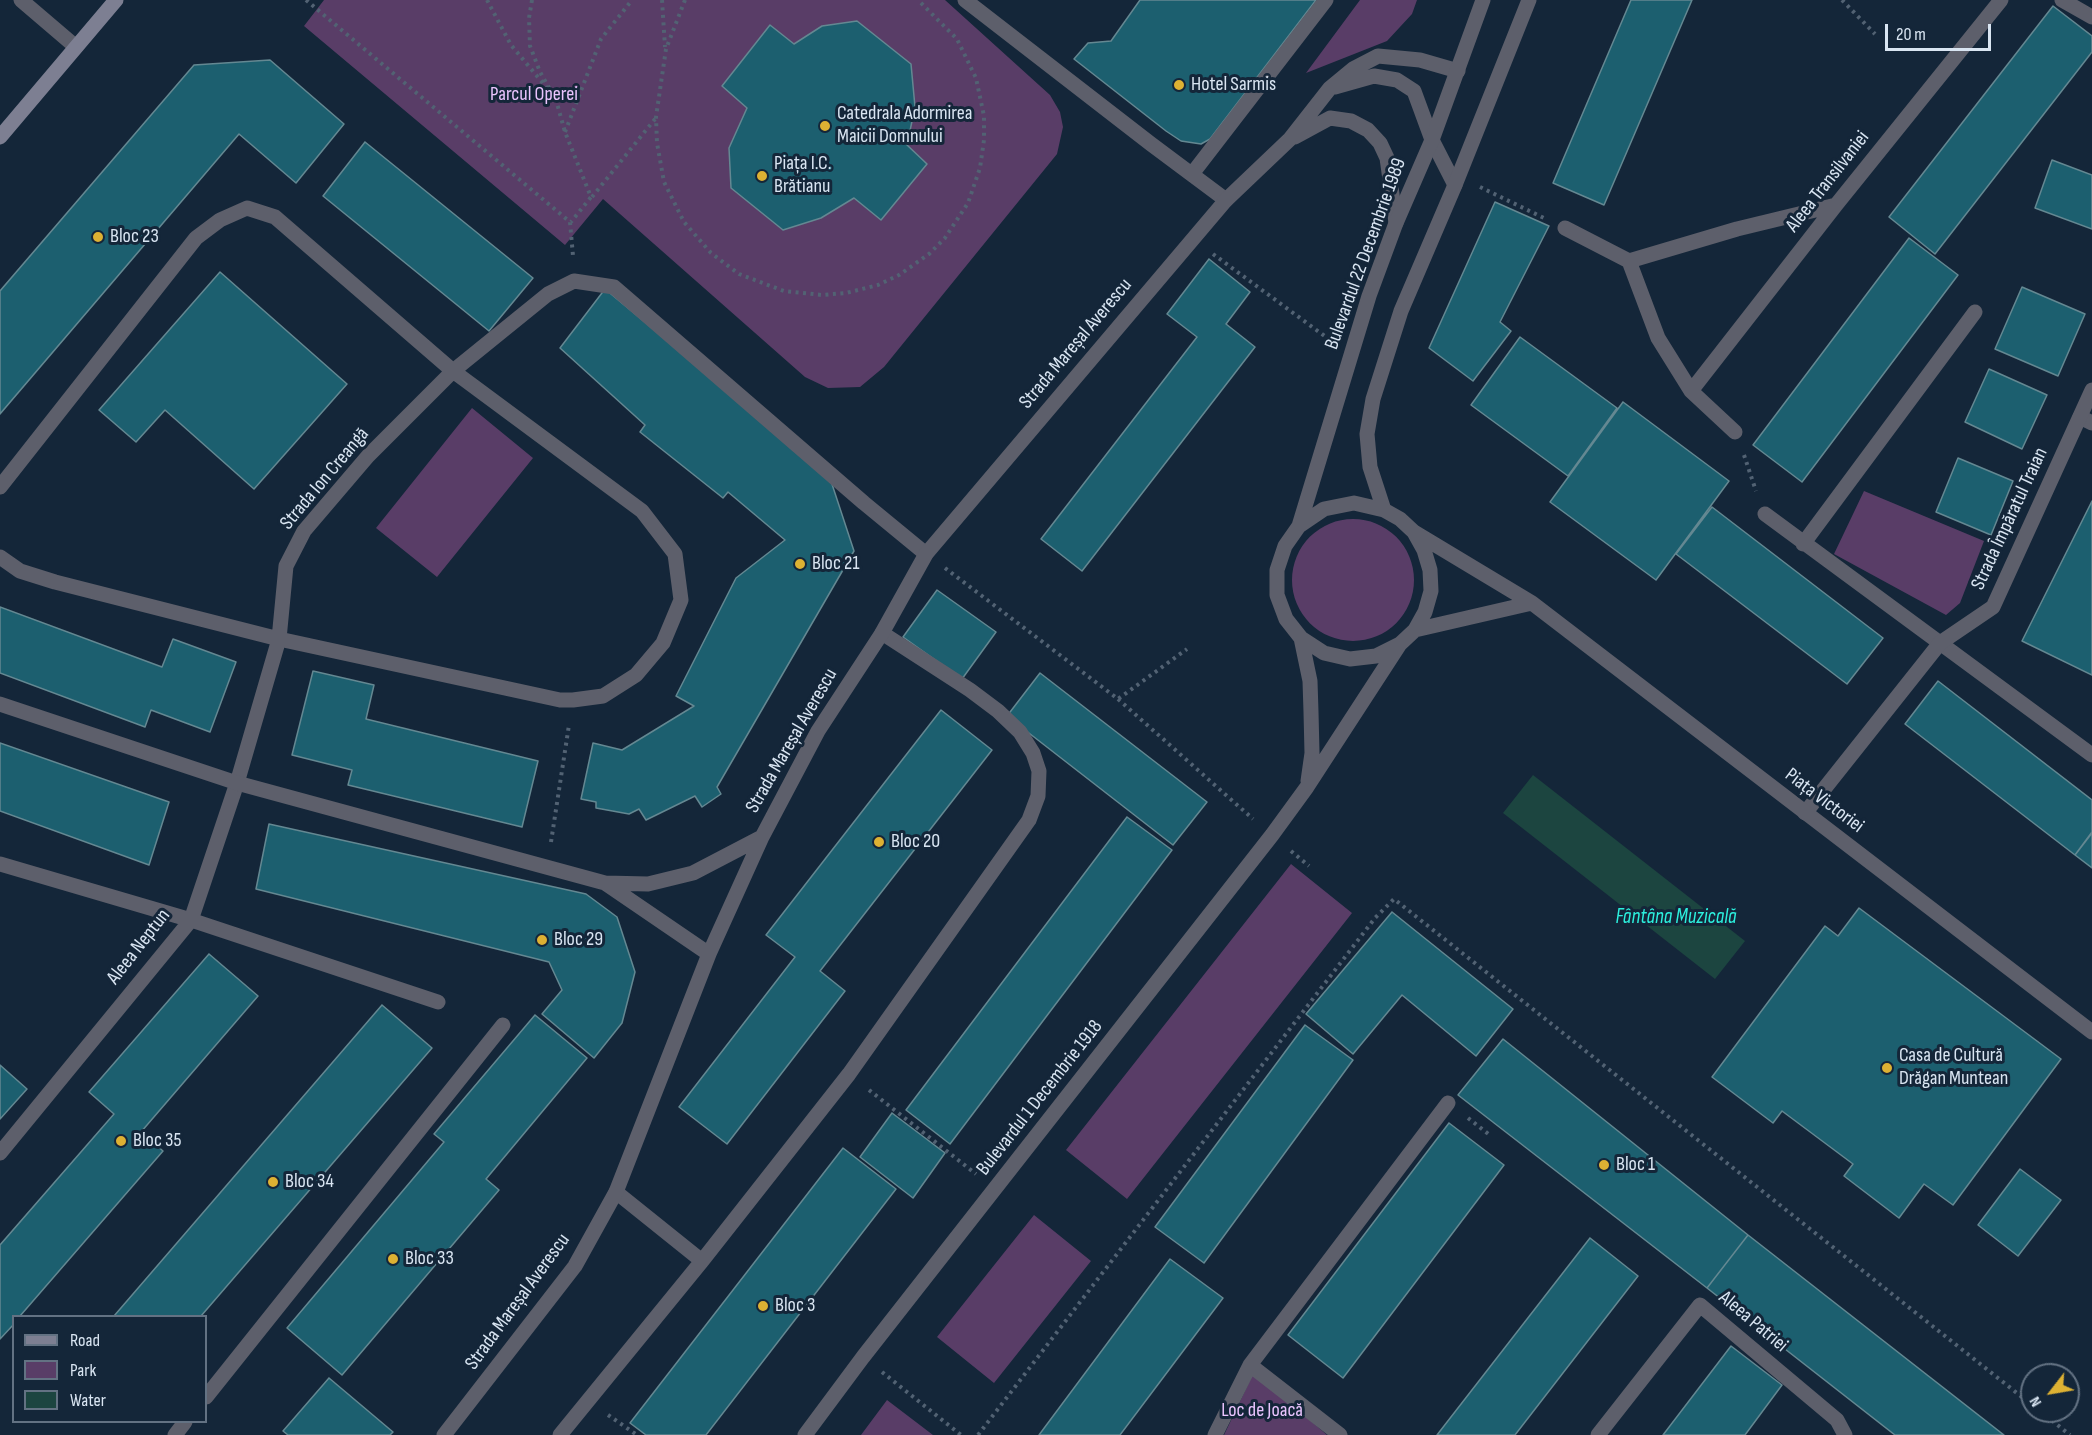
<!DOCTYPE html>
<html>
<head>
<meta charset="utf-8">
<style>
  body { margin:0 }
  #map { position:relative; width:2092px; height:1435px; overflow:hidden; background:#142639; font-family:"Sofia Sans Condensed",sans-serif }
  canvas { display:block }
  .legend { position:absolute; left:12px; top:1315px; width:195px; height:108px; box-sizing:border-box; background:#142639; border:2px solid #637283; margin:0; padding:8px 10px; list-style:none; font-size:18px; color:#d9e5f2 }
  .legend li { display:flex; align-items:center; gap:12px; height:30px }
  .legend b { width:30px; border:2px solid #637283 }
  .north { position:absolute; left:2020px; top:1363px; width:60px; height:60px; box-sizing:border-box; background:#142639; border:2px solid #637283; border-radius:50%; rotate:239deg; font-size:16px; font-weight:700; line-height:24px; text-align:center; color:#d9e5f2 }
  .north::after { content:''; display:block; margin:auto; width:21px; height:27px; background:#ddb133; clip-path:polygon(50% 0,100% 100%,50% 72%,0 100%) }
  .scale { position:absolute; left:1885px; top:24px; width:106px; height:27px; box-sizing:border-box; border:3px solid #d9e5f2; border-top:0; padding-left:8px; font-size:18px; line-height:21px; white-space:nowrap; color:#d9e5f2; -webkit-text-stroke:4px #142639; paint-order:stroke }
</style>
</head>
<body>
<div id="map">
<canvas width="2092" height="1435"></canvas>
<ul class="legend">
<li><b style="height:8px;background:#7d7f92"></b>Road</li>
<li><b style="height:16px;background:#593d67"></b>Park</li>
<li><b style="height:16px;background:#1c4540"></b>Water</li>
</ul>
<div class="north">N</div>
<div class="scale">20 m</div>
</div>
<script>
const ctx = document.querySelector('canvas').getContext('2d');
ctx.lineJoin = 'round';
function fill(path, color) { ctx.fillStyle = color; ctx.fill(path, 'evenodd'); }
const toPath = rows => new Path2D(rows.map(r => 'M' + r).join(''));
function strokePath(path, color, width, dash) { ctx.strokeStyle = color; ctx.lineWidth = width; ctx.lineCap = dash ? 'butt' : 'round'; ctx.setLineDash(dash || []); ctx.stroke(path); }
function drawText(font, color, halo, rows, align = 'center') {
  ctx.font = font + ' "Sofia Sans Condensed",sans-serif'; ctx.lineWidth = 6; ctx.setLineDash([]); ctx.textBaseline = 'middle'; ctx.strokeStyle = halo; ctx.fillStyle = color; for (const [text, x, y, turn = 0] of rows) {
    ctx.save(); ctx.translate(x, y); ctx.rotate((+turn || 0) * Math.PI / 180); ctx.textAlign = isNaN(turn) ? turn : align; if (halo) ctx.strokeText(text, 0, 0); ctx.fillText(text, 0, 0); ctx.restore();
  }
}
fill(toPath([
  [324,0,945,0,1050,95,1060,112,1063,127,1057,154,884,367,860,387,828,388,805,377,603,199,565,245,304,26],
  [1360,0,1417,0,1412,14,1387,41,1306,73],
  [472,408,533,458,437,577,376,528],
  [1864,491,1984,541,1960,603,1946,615,1834,554],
  '1292 580a61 61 0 1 1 122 0a61 61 0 1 1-122 0Z',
  [1291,864,1352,913,1127,1199,1066,1150],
  [1034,1215,1091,1261,994,1383,937,1337],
  [1254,1372,1327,1435,1224,1435],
  [887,1400,933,1435,861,1435]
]), '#593d67');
fill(toPath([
  [1533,775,1745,941,1715,979,1503,813]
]), '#1c4540');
const building = toPath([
  [1140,0,1316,0,1210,139,1201,144,1181,141,1166,131,1074,59,1088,43,1111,41,1140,0],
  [1631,0,1692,0,1604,205,1553,183,1631,0],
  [2053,6,2092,36,2092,52,1935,254,1889,217,2053,6],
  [857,21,911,64,915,107,907,145,927,164,881,220,854,198,821,218,783,230,731,188,729,148,747,108,722,86,770,25,794,44,822,26,857,21],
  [270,60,344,124,296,183,239,134,0,414,0,291,194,65,270,60],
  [365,142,533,278,489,331,323,196,365,142],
  [2052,160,2092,175,2092,229,2035,208,2052,160],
  [1495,202,1549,226,1500,322,1511,331,1473,381,1429,348,1495,202],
  [1909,238,1958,275,1802,482,1753,445,1909,238],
  [1209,259,1250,292,1226,324,1255,347,1082,571,1041,539,1197,337,1167,314,1209,259],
  [220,272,347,384,254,489,165,410,136,442,99,410,220,272],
  [2022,287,2085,314,2058,376,1995,349,2022,287],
  [605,289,829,475,854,551,717,787,721,794,702,807,695,796,646,820,639,809,629,814,596,808,596,802,581,799,593,743,622,750,694,706,676,696,736,578,785,540,728,492,723,498,640,432,645,425,560,348,605,289],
  [1520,337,1617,408,1568,476,1471,405,1520,337],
  [1989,369,2047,395,2022,449,1965,422,1989,369],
  [1623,402,1729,481,1656,580,1550,502,1623,402],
  [1958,458,2013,481,1991,535,1936,512,1958,458],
  [2092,501,2092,675,2022,641,2092,501],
  [1712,507,1883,638,1847,684,1676,554,1712,507],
  [937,590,996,632,962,679,903,637,937,590],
  [0,607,162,667,173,639,236,662,210,732,151,710,145,727,0,673,0,607],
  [313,671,374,685,366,719,538,761,522,827,348,785,352,770,292,755,313,671],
  [1040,673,1207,802,1173,845,1007,716,1040,673],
  [1938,681,2092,800,2092,832,2075,855,1905,724,1938,681],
  [941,710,992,750,820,971,845,991,727,1144,679,1107,795,957,766,935,941,710],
  [0,743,169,802,149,865,0,811,0,743],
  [1127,817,1172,850,950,1144,906,1110,1127,817],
  [269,824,586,894,617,917,635,972,622,1023,594,1058,542,1014,562,990,549,962,256,889,269,824],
  [2092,833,2092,868,2075,855,2092,833],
  [1859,908,2061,1059,1953,1205,1924,1184,1899,1218,1844,1176,1853,1164,1782,1111,1773,1123,1712,1077,1825,926,1838,936,1859,908],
  [1392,912,1513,1009,1476,1056,1402,995,1353,1054,1306,1014,1392,912],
  [209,954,258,996,141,1132,163,1151,20,1316,14,1316,14,1324,0,1339,0,1245,114,1114,89,1092,209,954],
  [382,1005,432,1048,201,1316,114,1316,382,1005],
  [535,1015,587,1058,486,1179,499,1190,342,1375,287,1328,444,1142,434,1134,535,1015],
  [1305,1025,1353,1060,1204,1263,1155,1227,1305,1025],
  [1503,1039,1748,1235,1707,1288,1458,1095,1503,1039],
  [0,1065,27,1089,0,1119,0,1065],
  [892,1113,945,1153,913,1198,860,1157,892,1113],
  [1449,1123,1504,1165,1343,1378,1288,1335,1449,1123],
  [843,1148,896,1189,706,1435,646,1435,630,1423,843,1148],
  [2020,1169,2061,1200,2018,1256,1978,1225,2020,1169],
  [1748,1235,2004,1435,1895,1435,1707,1288,1748,1235],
  [1590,1238,1638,1276,1515,1435,1437,1435,1590,1238],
  [1170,1259,1223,1298,1120,1435,1039,1435,1170,1259],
  [1731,1346,1782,1385,1745,1435,1663,1435,1731,1346],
  [329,1378,393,1432,390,1435,288,1435,283,1431,329,1378]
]);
fill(building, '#1c5f6f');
strokePath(building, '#648892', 1.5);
strokePath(toPath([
  [306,0,570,222,573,256],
  [487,0,511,45,547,88],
  [532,0,529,18,530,46,540,72,556,100,565,132,591,197,571,222],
  [662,0,665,47],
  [685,0,666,49,656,117,657,143,664,182,684,222,711,253,739,274,784,291,822,295,846,293,878,285,899,275,929,254,945,238,968,203,980,168,984,140,984,116,976,78,957,39,918,0],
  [1842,0,1875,34],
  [565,132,601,39,632,0],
  [1480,187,1544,218],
  [592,197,655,119],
  [1213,254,1330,340],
  [1744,455,1756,491],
  [945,568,1118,699,1187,649],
  [1118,699,1253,819],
  [551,842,569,725],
  [1291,851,1309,866],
  [869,1090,976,1174],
  [1468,1118,1491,1136],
  [882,1372,961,1435],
  [2040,1411,2070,1435],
  [608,1415,637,1435],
  [978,1435,1375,918,1394,899,2032,1405]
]), '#526273', 4, [3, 4.5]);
strokePath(toPath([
  [21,0,76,47],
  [965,0,1151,144,1226,200],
  [2062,0,2092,17],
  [1192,174,1326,0],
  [1565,228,1629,261,1658,338,1691,391,1735,432],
  [1629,261,1737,229,1836,205],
  [1691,391,1836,205,2001,0],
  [2080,417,2092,423],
  [0,487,196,238,220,220,247,208,275,217,453,371,642,511,675,554,681,600,663,643,636,675,603,696,573,700,560,700,279,639,55,582,20,571,0,557],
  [1765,514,2092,755],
  [1803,544,1975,312],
  [0,864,191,920,438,1002],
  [0,1153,191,920,237,783,279,639,286,566,304,531,368,456,453,371,548,294,574,281,614,287,864,503,926,554],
  [616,1192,702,1261],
  [1250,1365,1340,1435],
  [206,1397,503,1025],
  [175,1435,185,1422],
  [560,1435,702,1261,849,1074,1029,820,1038,796,1039,771,1033,753,1020,732,998,711,970,690,882,633],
  [1215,1435,1250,1365,1448,1103],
  [1598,1435,1700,1305,1837,1420,1845,1435]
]), '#5d5f6b', 15);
strokePath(toPath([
  [1335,87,1374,76,1397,80,1414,91,1432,140,1455,185],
  [1295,137,1330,118,1351,121,1368,130,1380,143,1387,158,1396,223],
  [0,704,237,783,605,883,709,954],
  [1805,813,1940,643,1993,607,2092,390],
  [605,883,648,884,693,873,762,837],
  [444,1435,575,1266,616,1192,709,954,762,837,818,731,882,633,926,554,1226,200,1290,139,1330,88,1353,69,1378,56,1420,60,1458,71]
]), '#5d5f6b', 15);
strokePath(toPath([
  [1384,510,1370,467,1367,434,1373,399,1401,311,1455,185,1529,0],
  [1299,526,1369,296,1396,223,1432,140,1483,0],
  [1414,532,1424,550,1430,570,1431,591,1425,612,1415,630,1400,644,1376,656,1350,659,1324,653,1301,638,1286,619,1277,595,1277,570,1285,546,1299,526,1324,509,1354,503,1384,510,1400,519,1414,532,1532,603,2092,1032],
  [1415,630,1532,603],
  [1301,638,1310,681,1311,712,1312,753,1308,781],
  [805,1435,863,1357,1272,835,1307,787,1400,644]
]), '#5d5f6b', 15);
strokePath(toPath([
  [0,137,116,0]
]), '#7d7f92', 15);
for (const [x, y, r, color] of [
  [1179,85,6,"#ddb133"],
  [825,126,6,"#ddb133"],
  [762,176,6,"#ddb133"],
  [98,237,6,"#ddb133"],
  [800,564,6,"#ddb133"],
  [879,842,6,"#ddb133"],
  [542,940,6,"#ddb133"],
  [1887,1068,6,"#ddb133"],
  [121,1141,6,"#ddb133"],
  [1604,1165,6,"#ddb133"],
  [273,1182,6,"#ddb133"],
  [393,1259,6,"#ddb133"],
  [763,1306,6,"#ddb133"]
]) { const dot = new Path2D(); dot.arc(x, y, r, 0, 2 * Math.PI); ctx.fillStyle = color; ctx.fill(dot); strokePath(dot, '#142639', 2); }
drawText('20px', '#d9e5f2', '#142639', [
  ["Hotel Sarmis",1191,85],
  ["Catedrala Adormirea",837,114],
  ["Maicii Domnului",837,137],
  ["Piața I.C.",774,164],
  ["Brătianu",774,187],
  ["Bloc 23",110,237],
  ["Bloc 21",812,564],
  ["Bloc 20",891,842],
  ["Bloc 29",554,940],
  ["Casa de Cultură",1899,1056],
  ["Drăgan Muntean",1899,1079],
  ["Bloc 35",133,1141],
  ["Bloc 1",1616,1165],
  ["Bloc 34",285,1182],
  ["Bloc 33",405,1259],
  ["Bloc 3",775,1306]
], 'left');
drawText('20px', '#eac4fe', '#142639', [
  ["Parcul Operei",534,95],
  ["Loc de Joacă",1262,1411]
]);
drawText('20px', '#d9e5f2', '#142639', [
  ["Aleea Transilvaniei",1828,182,-52],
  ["Bulevardul 22 Decembrie 1989",1366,254,-70],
  ["Strada Mareșal Averescu",1076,344,-50],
  ["Strada Ion Creangă",325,479,-50],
  ["Strada Împăratul Traian",2010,519,-65],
  ["Strada Mareșal Averescu",792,741,-60],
  ["Piața Victoriei",1824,801,37],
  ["Aleea Neptun",139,947,-52],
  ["Bulevardul 1 Decembrie 1918",1040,1098,-52],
  ["Strada Mareșal Averescu",518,1302,-54],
  ["Aleea Patriei",1753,1322,40]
]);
drawText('italic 21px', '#2cf0de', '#142639', [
  ["Fântâna Muzicală",1676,918]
]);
</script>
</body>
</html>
